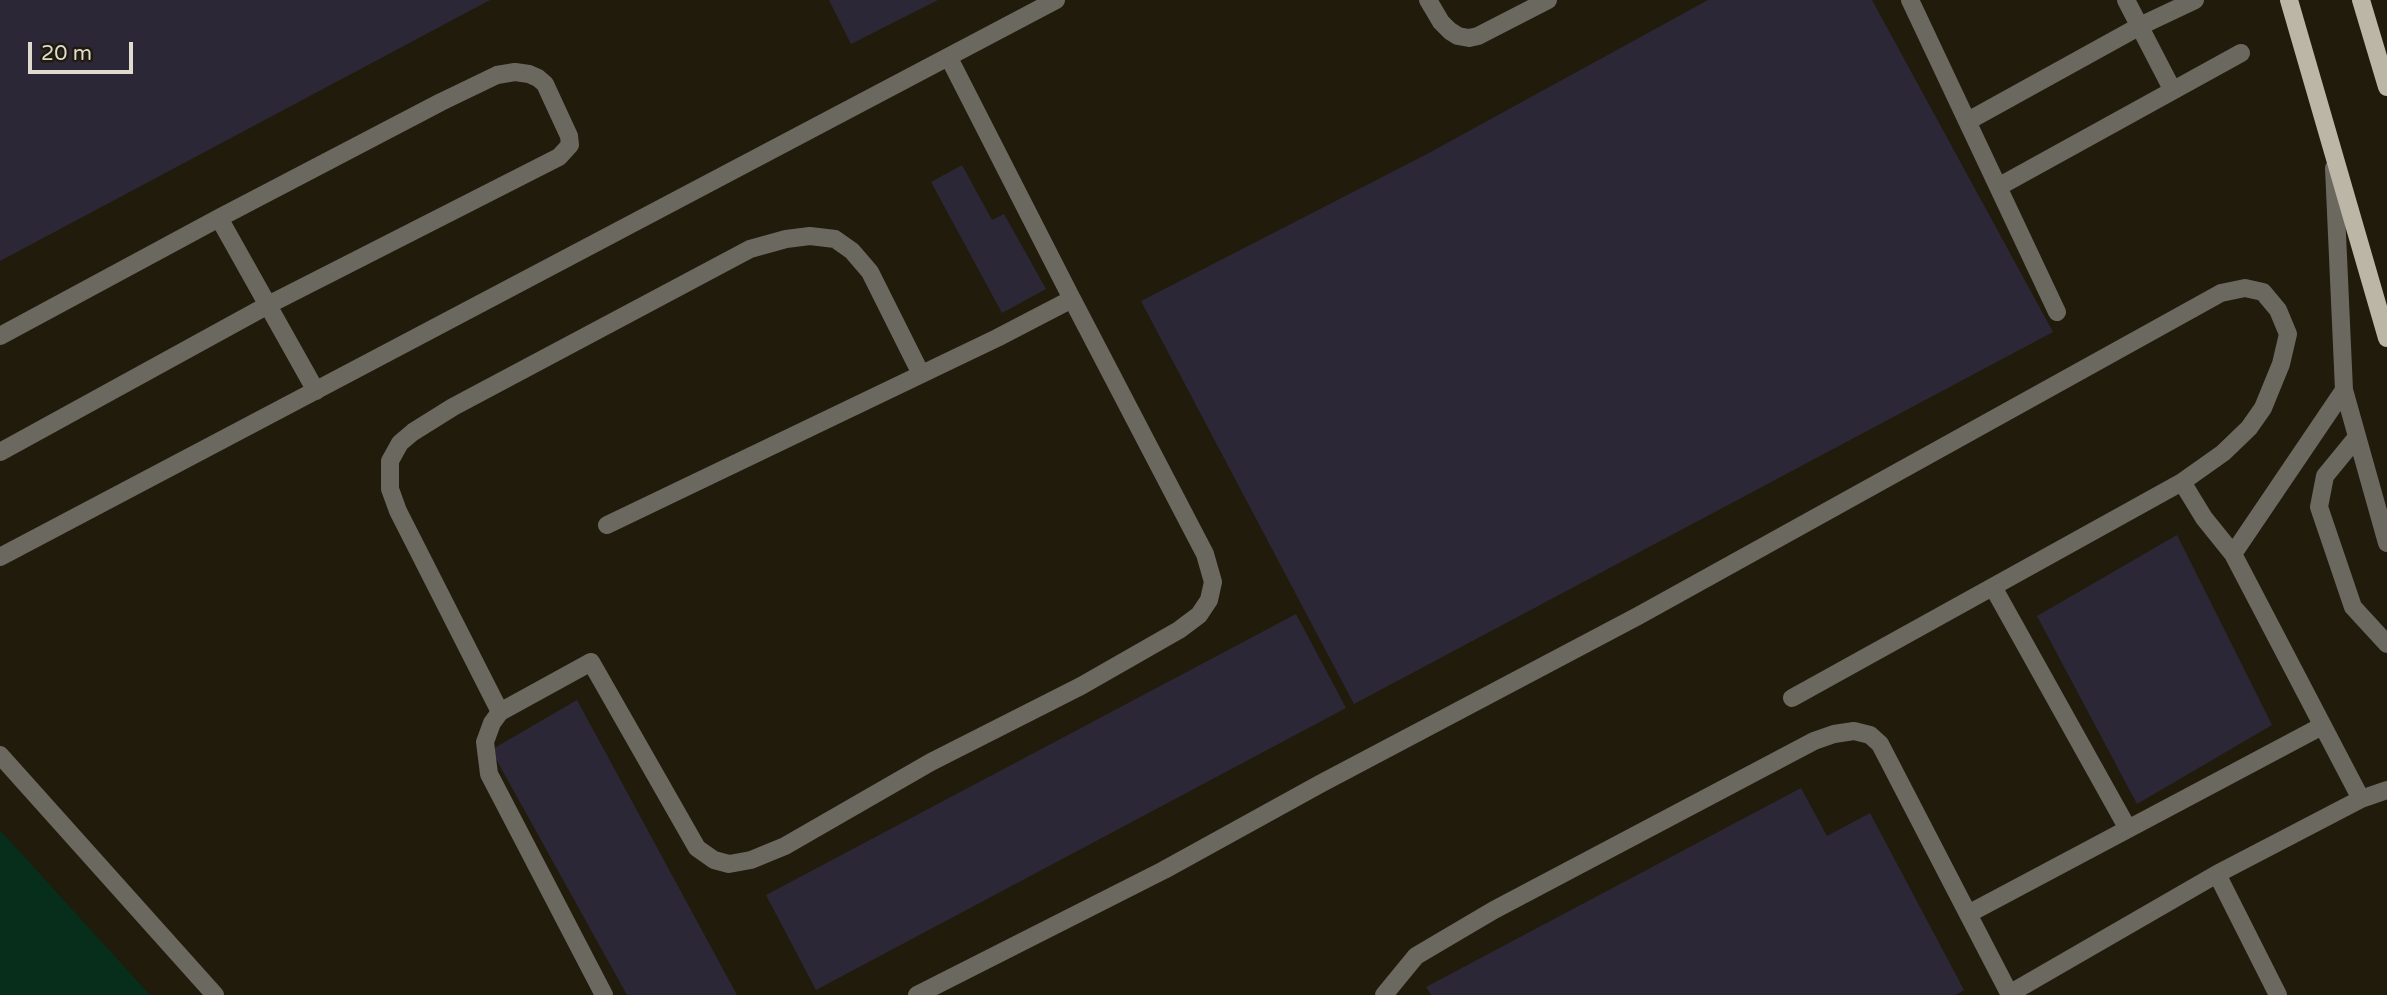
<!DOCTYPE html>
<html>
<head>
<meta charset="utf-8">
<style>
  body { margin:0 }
  #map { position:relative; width:2387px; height:995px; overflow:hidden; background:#211b0c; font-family:"Varela Round",sans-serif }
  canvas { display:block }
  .scale { position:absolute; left:28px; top:42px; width:105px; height:32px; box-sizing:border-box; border:4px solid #dfdbd1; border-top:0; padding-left:9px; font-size:21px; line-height:24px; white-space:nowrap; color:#dfdbd1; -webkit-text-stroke:5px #211b0c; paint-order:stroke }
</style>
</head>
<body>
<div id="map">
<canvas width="2387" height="995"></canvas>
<div class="scale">20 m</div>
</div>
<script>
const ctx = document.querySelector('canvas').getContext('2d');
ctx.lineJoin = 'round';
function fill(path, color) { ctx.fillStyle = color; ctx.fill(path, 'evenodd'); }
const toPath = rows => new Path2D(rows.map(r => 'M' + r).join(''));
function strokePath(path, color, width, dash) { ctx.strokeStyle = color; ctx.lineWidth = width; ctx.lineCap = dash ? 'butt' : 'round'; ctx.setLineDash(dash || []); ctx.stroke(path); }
fill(toPath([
  [0,830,150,995,0,995]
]), '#062e1b');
fill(toPath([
  [0,0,490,0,0,261],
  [829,0,938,0,851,44],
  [1708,0,1872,0,2053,332,1354,704,1141,301,1427,154],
  [962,165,992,220,1004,214,1046,289,1002,313,931,182],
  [2177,535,2272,725,2137,804,2037,616],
  [1296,614,1346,708,816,990,766,895],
  [577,700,737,995,627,995,491,750],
  [1801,788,1827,836,1870,813,1964,990,1956,995,1431,995,1426,987]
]), '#2c2736');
strokePath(toPath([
  [1428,0,1441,22,1450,31,1458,36,1469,38,1478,36,1548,0],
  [1910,0,2057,312],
  [2126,0,2172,89],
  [949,58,1072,299],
  [1968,121,2140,26,2195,0],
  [2334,168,2344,390,2387,543],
  [1998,187,2241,53],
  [219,218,316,391],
  [0,336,219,218,441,102,497,75,515,72,529,74,538,78,545,84,569,136,570,145,559,157,268,305,0,452],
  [2344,390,2233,554,2361,799],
  [2357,437,2325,476,2319,507,2353,607,2387,644],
  [2182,482,2204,518,2233,554],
  [0,557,1056,0],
  [500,712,398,511,390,489,390,461,400,443,413,432,453,407,750,249,786,239,810,236,835,239,852,251,870,272,921,374],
  [0,755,215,995],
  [2128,829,2322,726],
  [2217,874,2278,995],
  [1968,914,2128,829,1993,587],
  [2009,994,2217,874,2361,799,2387,790],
  [604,995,489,774,485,742,492,723,500,712,591,662,697,848,714,860,729,864,751,860,785,846,931,762,1081,686,1179,630,1199,615,1209,600,1213,582,1205,554,1072,299,997,338,607,525],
  [917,995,1164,870,1320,784,1638,616,2221,293,2245,288,2263,292,2278,310,2288,334,2281,364,2263,408,2249,428,2223,453,2182,482,1792,698],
  [1384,995,1416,956,1494,910,1814,741,1834,734,1854,731,1870,735,1880,744,2010,995]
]), '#6b6860', 18);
strokePath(toPath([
  [2289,0,2387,338],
  [2361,0,2387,87]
]), '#bcb6a6', 18);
</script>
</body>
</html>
